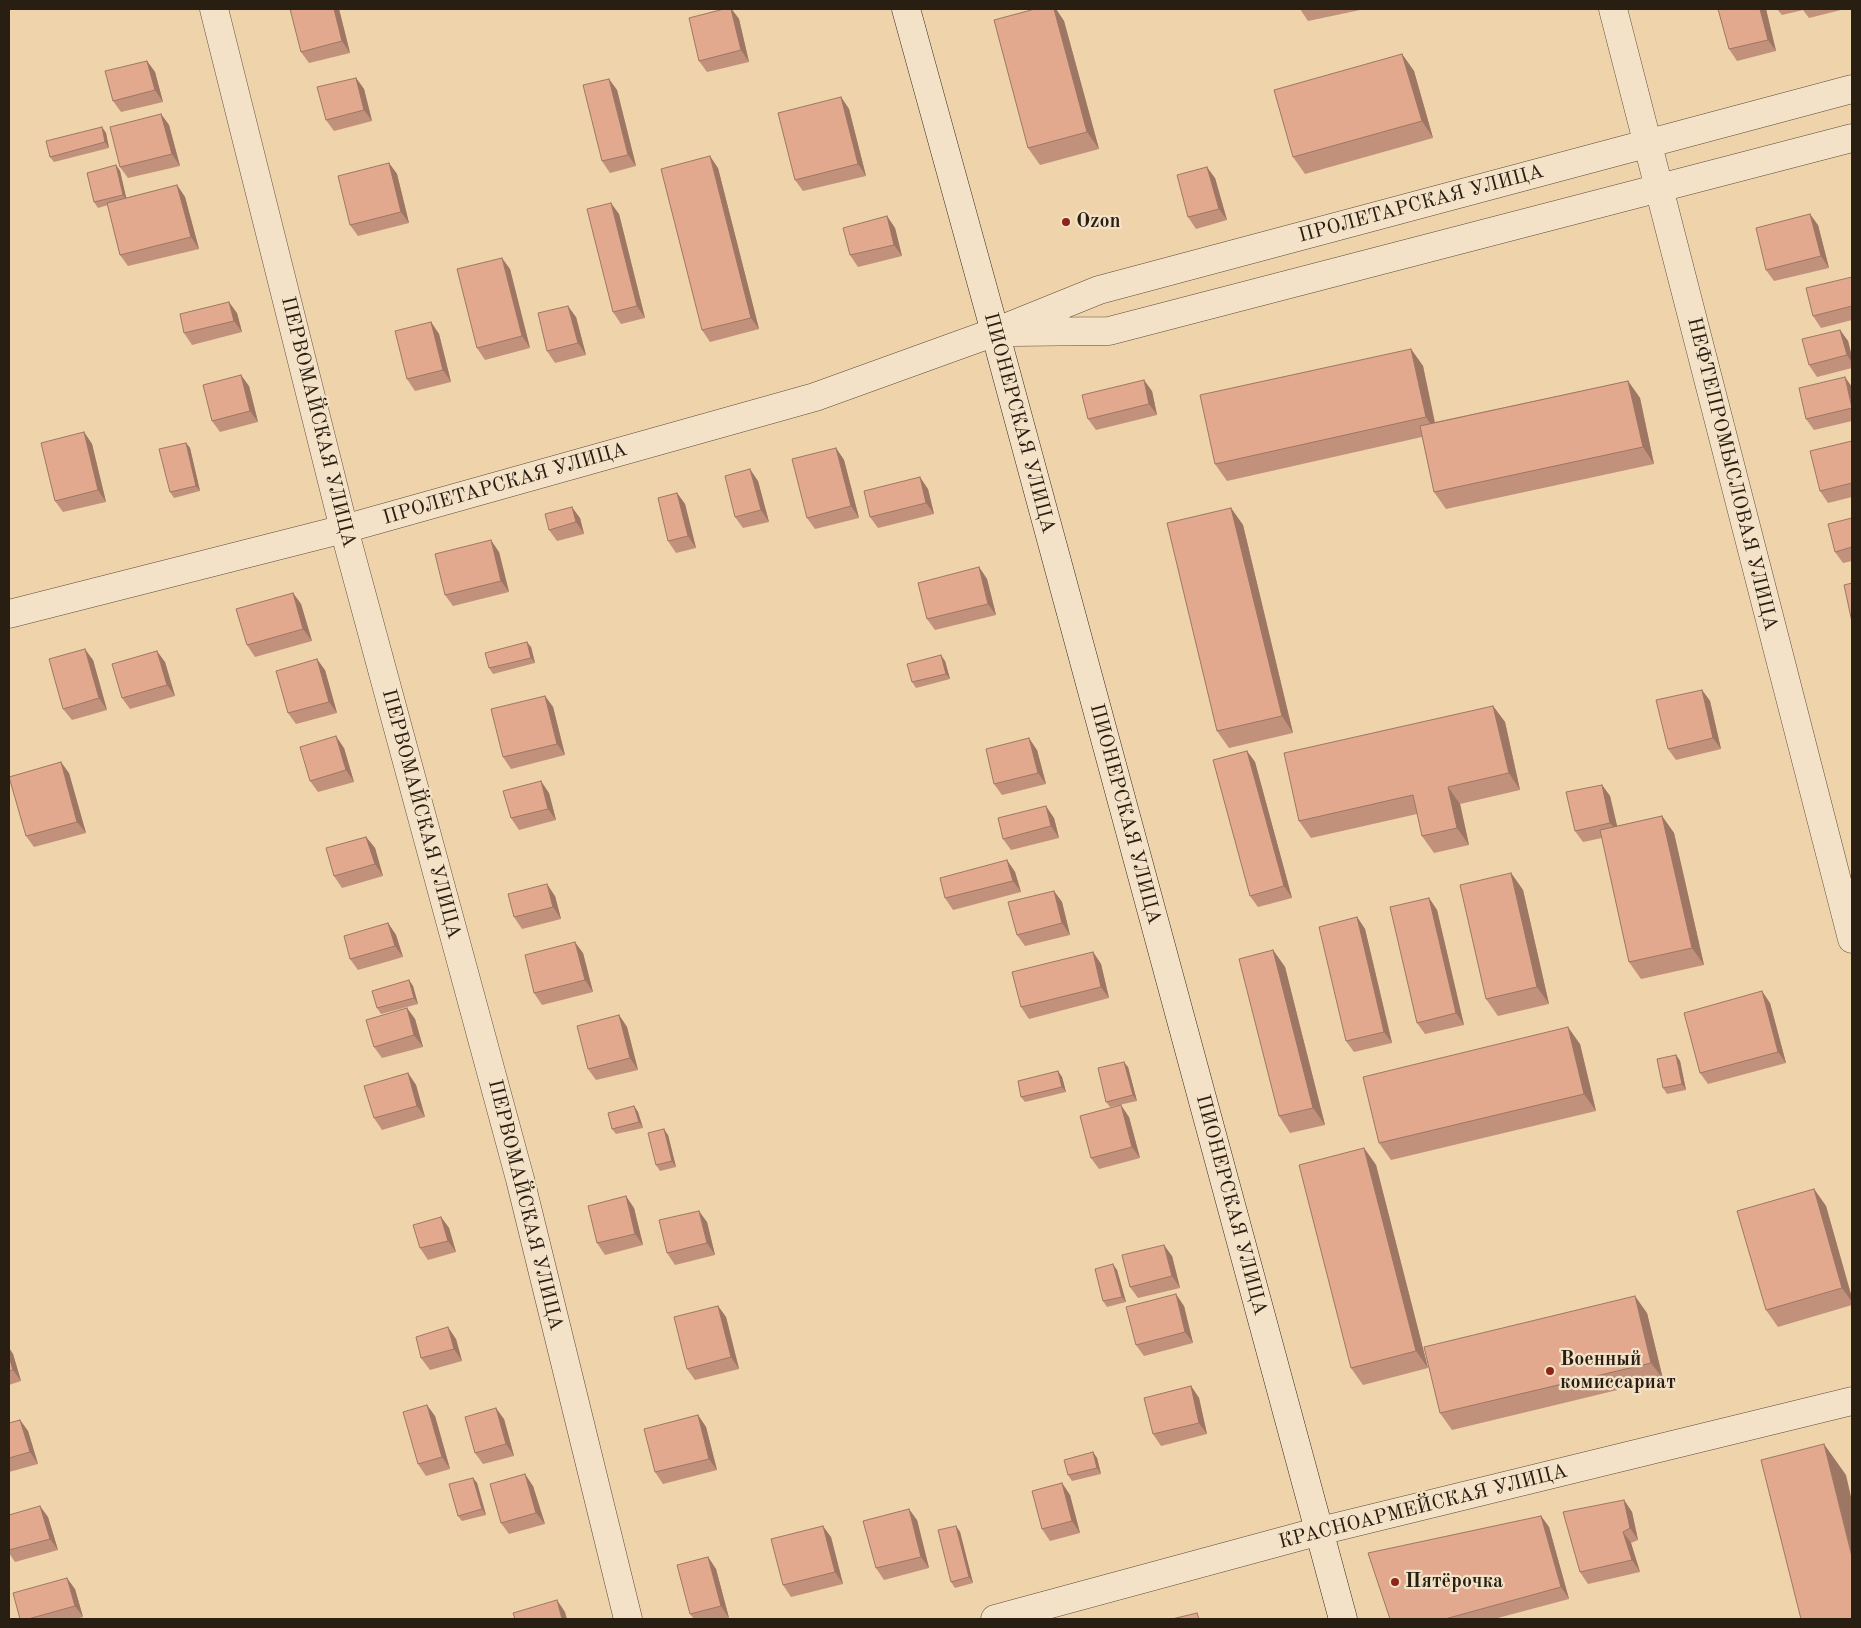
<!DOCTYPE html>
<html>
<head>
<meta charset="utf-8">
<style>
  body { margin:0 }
  #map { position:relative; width:1861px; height:1628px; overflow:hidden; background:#eed3ab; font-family:"Old Standard TT",serif }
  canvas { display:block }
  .frame { position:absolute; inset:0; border:10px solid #281e11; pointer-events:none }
</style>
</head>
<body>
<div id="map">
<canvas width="1861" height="1628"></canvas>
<div class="frame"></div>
</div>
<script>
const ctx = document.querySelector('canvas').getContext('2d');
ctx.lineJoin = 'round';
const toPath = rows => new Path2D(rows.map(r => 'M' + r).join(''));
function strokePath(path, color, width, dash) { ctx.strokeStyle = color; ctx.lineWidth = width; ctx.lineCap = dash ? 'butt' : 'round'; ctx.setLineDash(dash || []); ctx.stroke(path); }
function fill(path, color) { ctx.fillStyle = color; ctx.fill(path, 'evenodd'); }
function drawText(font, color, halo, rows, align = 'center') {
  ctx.font = font + ' "Old Standard TT",serif'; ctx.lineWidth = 4.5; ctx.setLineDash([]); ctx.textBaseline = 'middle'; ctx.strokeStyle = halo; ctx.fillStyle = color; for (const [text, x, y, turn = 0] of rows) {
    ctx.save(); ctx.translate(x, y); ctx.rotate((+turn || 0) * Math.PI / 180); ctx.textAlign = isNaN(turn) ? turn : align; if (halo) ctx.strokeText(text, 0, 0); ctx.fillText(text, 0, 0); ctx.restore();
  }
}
const street = toPath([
  [214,9,344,529,520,1179,628,1619],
  [1613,9,1852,939],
  [1011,332,1109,331,1852,138],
  [9,614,344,529,815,397,995,332,1099,290,1852,89],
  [995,1619,1320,1531,1852,1401]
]);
const secondary = toPath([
  [906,9,995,332,1343,1619]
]);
strokePath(street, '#5a4b38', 29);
strokePath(secondary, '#281e11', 29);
strokePath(street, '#f4e2c8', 28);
strokePath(secondary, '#f4e2c8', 28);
fill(toPath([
  [339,9,350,53,309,63,301,52],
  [724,9,732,9,739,19,749,62,707,72,699,61],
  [1035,9,1056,9,1064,21,1099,149,1040,165,1028,148],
  [1300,9,1365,9,1308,21],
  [1718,9,1766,9,1776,51,1737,61,1729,49],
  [1777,9,1845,9,1809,18,1803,10,1782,15],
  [1402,54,1414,71,1433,138,1305,174,1293,157],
  [147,61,155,72,163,102,121,112,113,101],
  [356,78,364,89,372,121,334,131,326,120],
  [609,79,617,90,636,166,610,173,602,161],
  [841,97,849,109,866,176,803,191,795,180],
  [161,114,169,125,180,166,128,178,120,167],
  [102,127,106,133,109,148,54,162,50,157],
  [389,163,397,174,409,223,358,236,350,225],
  [116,165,120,171,126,198,177,185,185,197,199,249,128,266,120,255,108,205,98,208,94,202],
  [718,168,759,329,710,342,702,330],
  [1215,178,1227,220,1196,229,1188,217],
  [619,214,645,318,621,324,613,312],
  [887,216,895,228,902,256,858,267,850,255],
  [1818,225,1829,268,1774,281,1766,270],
  [510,269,530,348,485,360,477,348],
  [1852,277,1852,320,1821,328,1813,316],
  [237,313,242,332,192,345,184,333],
  [576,317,586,355,555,363,547,351],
  [431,322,439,334,451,382,415,391,407,379],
  [1840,330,1848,341,1852,357,1852,368,1817,377,1809,365],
  [1411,349,1423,366,1435,422,1628,381,1640,398,1654,464,1446,509,1434,492,1422,437,1227,481,1215,464],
  [249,386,258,422,220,432,212,421],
  [1852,387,1852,421,1814,430,1806,419],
  [1152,391,1157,415,1096,430,1088,419],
  [84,432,92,444,106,502,63,512,55,501],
  [1852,441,1852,497,1828,503,1820,491],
  [186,443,190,448,200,491,174,498,170,492],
  [836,448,844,460,859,518,815,529,807,518],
  [758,481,769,522,743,528,735,517],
  [928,489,934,514,878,528,870,517],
  [677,493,685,504,696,548,676,553,668,541],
  [1231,508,1243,525,1293,733,1229,748,1217,731],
  [580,518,584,534,557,541,549,530],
  [1852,518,1852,561,1843,563,1835,552],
  [499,552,509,592,453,606,445,595],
  [979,567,987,579,996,615,935,630,927,619],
  [293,593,301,604,312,641,255,657,247,645],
  [531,647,535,663,493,674,489,668],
  [93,660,107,710,72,720,63,709],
  [945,661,950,679,916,688,912,682],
  [165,662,175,696,130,709,122,698],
  [325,670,337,713,296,724,288,713],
  [1702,690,1710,701,1721,749,1676,760,1668,749],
  [545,696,553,707,565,755,511,769,503,757],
  [1493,706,1505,722,1520,790,1460,804,1469,845,1434,853,1422,836,1417,814,1311,838,1299,821],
  [344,748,354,782,318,792,310,781],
  [1037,750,1046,784,1002,795,994,784],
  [1247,751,1255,762,1292,898,1258,907,1250,896],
  [69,773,86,833,34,847,26,836],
  [1602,785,1610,796,1617,826,1662,816,1674,833,1704,965,1641,979,1629,962,1602,838,1583,842,1575,831],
  [549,793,556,820,519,830,511,818],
  [1054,818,1059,838,1011,850,1003,839],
  [366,837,375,848,383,876,342,888,334,876],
  [1007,860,1015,872,1021,892,953,910,945,898],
  [1511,873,1523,890,1549,1004,1498,1016,1486,999],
  [1054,891,1062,902,1070,935,1025,946,1017,935],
  [555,896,561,919,522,929,514,917],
  [1429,898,1437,910,1464,1025,1425,1034,1417,1023],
  [1357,917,1365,929,1392,1043,1354,1052,1346,1041],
  [388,923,396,935,403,957,358,970,350,959],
  [1273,950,1285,967,1325,1125,1290,1133,1279,1116],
  [1093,952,1101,964,1109,998,1029,1019,1021,1007],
  [583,953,593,992,542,1005,534,993],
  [409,980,413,986,418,1004,381,1014,377,1008],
  [1770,1003,1786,1063,1708,1084,1700,1073],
  [407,1008,415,1019,423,1047,382,1058,374,1047],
  [619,1015,627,1027,638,1070,596,1080,588,1069],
  [1580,1044,1596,1111,1391,1160,1379,1143],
  [1676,1055,1680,1061,1686,1090,1667,1094,1663,1088],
  [1128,1067,1137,1101,1110,1107,1106,1102],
  [1058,1071,1062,1077,1066,1092,1025,1102,1021,1097],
  [408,1073,416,1085,425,1117,382,1130,374,1118],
  [634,1106,638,1112,643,1128,616,1134,612,1129],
  [1129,1117,1140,1158,1099,1169,1091,1158],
  [668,1135,676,1167,660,1171,656,1165],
  [1364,1148,1376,1165,1428,1368,1363,1385,1351,1368],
  [1814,1189,1826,1206,1852,1298,1852,1305,1778,1327,1766,1310],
  [634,1208,643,1245,605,1255,597,1243],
  [441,1217,449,1228,456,1252,428,1260,420,1248],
  [707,1222,715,1255,675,1265,667,1253],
  [1172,1256,1180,1288,1138,1298,1130,1287],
  [1117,1270,1126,1302,1107,1307,1103,1301],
  [718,1306,726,1317,739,1369,695,1380,687,1369],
  [1184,1306,1193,1343,1144,1356,1136,1345],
  [1647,1313,1663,1379,1452,1430,1440,1413],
  [456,1339,462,1361,430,1370,421,1358],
  [9,1348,13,1354,21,1381,9,1385],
  [1191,1386,1199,1398,1207,1434,1161,1446,1153,1434],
  [698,1415,706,1427,717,1470,663,1484,655,1472],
  [435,1416,450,1469,426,1476,418,1464],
  [504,1419,514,1456,483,1464,475,1453],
  [20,1420,28,1431,38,1464,9,1472,9,1423],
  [1093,1452,1097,1458,1101,1474,1072,1481,1068,1475],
  [473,1478,477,1483,486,1515,462,1521,458,1516],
  [1062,1483,1070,1495,1080,1533,1050,1541,1042,1529],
  [533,1486,545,1524,509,1534,501,1523],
  [1624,1500,1632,1512,1638,1540,1631,1543,1640,1572,1588,1584,1580,1572],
  [9,1515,48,1517,58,1550,15,1562,9,1553],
  [1541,1516,1549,1527,1569,1599,1494,1619,1390,1619],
  [917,1520,929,1568,884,1580,876,1568],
  [956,1526,960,1532,973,1583,955,1588,951,1582],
  [831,1537,843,1584,791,1597,783,1585],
  [708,1557,716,1569,729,1618,723,1619,694,1619,690,1614],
  [75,1589,83,1617,77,1619,20,1619]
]), '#c2917b');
fill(toPath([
  [334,9,339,9,350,53,342,41],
  [731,9,739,19,749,62,741,50],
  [1054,9,1056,9,1064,21,1099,149,1087,132],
  [1760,9,1766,9,1776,51,1768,40],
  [1402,54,1414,71,1433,138,1422,121],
  [147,61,155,72,163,102,155,90],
  [356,78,364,89,372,121,364,110],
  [609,79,617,90,636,166,628,155],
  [841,97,849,109,866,176,858,164],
  [161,114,169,125,180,166,172,154],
  [102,127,106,133,109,148,105,142],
  [710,156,718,168,759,329,751,318],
  [389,163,397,174,409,223,401,212],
  [116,165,120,171,127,201,123,195],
  [1207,167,1215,178,1227,220,1219,209],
  [177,185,185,197,199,249,191,237],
  [611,203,619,214,645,318,637,306],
  [1810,214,1818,225,1829,268,1821,256],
  [887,216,895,228,902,256,894,245],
  [502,258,510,269,530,348,522,336],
  [229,302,237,313,242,332,234,321],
  [568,306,576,317,586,355,578,343],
  [431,322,439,334,451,382,443,370],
  [1840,330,1848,341,1852,357,1852,363,1847,355],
  [1411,349,1423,366,1437,434,1426,417],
  [241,375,249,386,258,422,250,411],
  [1845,377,1852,387,1852,406],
  [1144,380,1152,391,1157,415,1149,404],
  [1628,381,1640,398,1654,464,1643,447],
  [84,432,92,444,106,502,98,490],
  [186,443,190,448,200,491,196,486],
  [836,448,844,460,859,518,851,506],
  [750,469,758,481,769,522,761,510],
  [920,477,928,489,934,514,926,503],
  [677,493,685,504,696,548,688,536],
  [572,507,580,518,584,534,576,522],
  [1231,508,1243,525,1293,733,1282,716],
  [491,540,499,552,509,592,501,581],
  [979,567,987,579,996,615,988,604],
  [293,593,301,604,312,641,303,629],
  [527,642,531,647,535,663,531,658],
  [85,649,93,660,107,710,99,698],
  [157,651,165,662,175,696,167,685],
  [941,655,945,661,950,679,946,674],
  [317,659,325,670,337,713,329,702],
  [1702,690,1710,701,1721,749,1713,738],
  [545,696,553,707,565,755,557,744],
  [1493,706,1505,722,1520,790,1509,773],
  [336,736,344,748,354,782,346,770],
  [1029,738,1037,750,1046,784,1038,773],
  [1247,751,1255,762,1292,898,1284,886],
  [61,762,69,773,86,833,77,822],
  [541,781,549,793,556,820,548,809],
  [1602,785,1610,796,1619,834,1610,823],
  [1448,787,1460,804,1469,845,1457,828],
  [1046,806,1054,818,1059,838,1051,826],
  [1662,816,1674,833,1704,965,1692,948],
  [366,837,375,848,383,876,375,864],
  [1007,860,1015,872,1021,892,1013,881],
  [1511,873,1523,890,1549,1004,1537,987],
  [547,884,555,896,561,919,553,907],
  [1054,891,1062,902,1070,935,1062,923],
  [1429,898,1437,910,1464,1025,1456,1013],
  [1357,917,1365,929,1392,1043,1384,1032],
  [388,923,396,935,403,957,395,946],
  [575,942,583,953,593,992,585,980],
  [1273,950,1285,967,1325,1125,1313,1108],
  [1093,952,1101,964,1109,998,1101,987],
  [409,980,413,986,418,1004,414,998],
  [1762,991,1770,1003,1786,1063,1778,1052],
  [407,1008,415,1019,423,1047,414,1035],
  [619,1015,627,1027,638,1070,630,1058],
  [1568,1027,1580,1044,1596,1111,1584,1094],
  [1676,1055,1680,1061,1686,1090,1682,1084],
  [1124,1062,1128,1067,1137,1101,1133,1095],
  [1058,1071,1062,1077,1066,1092,1062,1087],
  [408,1073,416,1085,425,1117,417,1106],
  [1121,1105,1129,1117,1140,1158,1132,1147],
  [634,1106,638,1112,643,1128,639,1122],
  [664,1129,668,1135,676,1167,672,1161],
  [1364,1148,1376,1165,1428,1368,1416,1351],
  [1814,1189,1826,1206,1852,1298,1852,1302,1842,1288],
  [626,1196,634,1208,643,1245,635,1234],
  [699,1211,707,1222,715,1255,707,1243],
  [441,1217,449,1228,456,1252,448,1241],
  [1164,1245,1172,1256,1180,1288,1172,1276],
  [1113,1264,1117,1270,1126,1302,1122,1297],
  [1176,1294,1184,1306,1193,1343,1185,1332],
  [1635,1296,1647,1313,1663,1379,1651,1363],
  [718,1306,726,1317,739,1369,731,1357],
  [448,1327,456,1339,462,1361,454,1349],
  [9,1348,13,1354,21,1381,13,1370,9,1356],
  [1191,1386,1199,1398,1207,1434,1199,1423],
  [427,1405,435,1416,450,1469,442,1457],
  [496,1408,504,1419,514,1456,506,1444],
  [698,1415,706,1427,717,1470,709,1459],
  [20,1420,28,1431,38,1464,30,1452],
  [1824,1444,1846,1475,1852,1501,1852,1557],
  [1093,1452,1097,1458,1101,1474,1097,1468],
  [525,1474,533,1486,545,1524,536,1513],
  [473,1478,477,1483,486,1515,482,1509],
  [1062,1483,1070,1495,1080,1533,1072,1521],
  [1624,1500,1632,1512,1638,1540,1630,1528],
  [40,1506,48,1517,58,1550,50,1539],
  [909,1509,917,1520,929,1568,921,1557],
  [1541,1516,1549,1527,1569,1599,1561,1587],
  [823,1526,831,1537,843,1584,835,1572],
  [956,1526,960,1532,973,1583,969,1577],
  [1623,1532,1631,1543,1640,1572,1632,1560],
  [708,1557,716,1569,729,1618,721,1606],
  [67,1578,75,1589,83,1617,75,1606],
  [557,1600,565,1612,567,1619,562,1619]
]), '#9e7664');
const building = toPath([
  [290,9,334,9,342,41,301,52,290,9],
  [724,9,731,9,741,50,699,61,689,18,724,9],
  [1035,9,1054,9,1087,132,1028,148,994,20,1035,9],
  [1718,9,1760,9,1768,40,1729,49,1718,9],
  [1402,54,1422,121,1293,157,1274,90,1402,54],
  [147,61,155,90,113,101,105,71,147,61],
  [356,78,364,110,326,120,317,87,356,78],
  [609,79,628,155,602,161,583,85,609,79],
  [841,97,858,164,795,180,778,113,841,97],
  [161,114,172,154,120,167,110,127,161,114],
  [102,127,105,142,50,157,46,141,102,127],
  [710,156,751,318,702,330,661,169,710,156],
  [389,163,401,212,350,225,338,176,389,163],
  [116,165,123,195,94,202,87,173,116,165],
  [1207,167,1219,209,1188,217,1177,175,1207,167],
  [177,185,191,237,120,255,107,203,177,185],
  [611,203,637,306,613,312,587,209,611,203],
  [1810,214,1821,256,1766,270,1756,228,1810,214],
  [887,216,894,245,850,255,843,228,887,216],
  [502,258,522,336,477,348,457,269,502,258],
  [1852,277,1852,306,1813,316,1806,288,1852,277],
  [229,302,234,321,184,333,180,314,229,302],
  [568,306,578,343,547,351,538,313,568,306],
  [431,322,443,370,407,379,395,331,431,322],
  [1840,330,1847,355,1809,365,1802,339,1840,330],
  [1411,349,1426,417,1215,464,1200,395,1411,349],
  [241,375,250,411,212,421,203,385,241,375],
  [1845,377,1852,408,1806,419,1799,388,1845,377],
  [1144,380,1149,404,1088,419,1082,395,1144,380],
  [1628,381,1643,447,1434,492,1420,426,1628,381],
  [84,432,98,490,55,501,41,443,84,432],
  [1852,441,1852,483,1820,491,1810,451,1852,441],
  [186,443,196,486,170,492,159,449,186,443],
  [836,448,851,506,807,518,792,459,836,448],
  [750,469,761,510,735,517,725,476,750,469],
  [920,477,926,503,870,517,864,491,920,477],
  [677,493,688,536,668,541,658,498,677,493],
  [572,507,576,522,549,530,545,514,572,507],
  [1231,508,1282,716,1217,731,1167,523,1231,508],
  [1852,518,1852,547,1835,552,1828,524,1852,518],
  [491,540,501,581,445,595,435,554,491,540],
  [979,567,988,604,927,619,918,583,979,567],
  [1852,583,1852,622,1844,585,1852,583],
  [293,593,303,629,247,645,236,609,293,593],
  [527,642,531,658,489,668,485,653,527,642],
  [85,649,99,698,63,709,49,659,85,649],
  [157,651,167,685,122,698,112,664,157,651],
  [941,655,946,674,912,682,907,664,941,655],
  [317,659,329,702,288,713,276,671,317,659],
  [1702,690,1713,738,1668,749,1656,700,1702,690],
  [545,696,557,744,503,757,491,709,545,696],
  [1493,706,1509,773,1448,787,1457,828,1422,836,1413,795,1299,821,1284,753,1493,706],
  [336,736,346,770,310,781,300,747,336,736],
  [1029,738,1038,773,994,784,986,749,1029,738],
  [1247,751,1284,886,1250,896,1213,760,1247,751],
  [61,762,77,822,26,836,9,777,61,762],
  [541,781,548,809,511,818,503,791,541,781],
  [1602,785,1610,823,1575,831,1566,792,1602,785],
  [1046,806,1051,826,1003,839,998,818,1046,806],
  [1662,816,1692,948,1629,962,1600,830,1662,816],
  [366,837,375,864,334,876,326,848,366,837],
  [1007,860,1013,881,945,898,940,878,1007,860],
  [1511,873,1537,987,1486,999,1460,885,1511,873],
  [547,884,553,907,514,917,508,894,547,884],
  [1054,891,1062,923,1017,935,1008,902,1054,891],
  [1429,898,1456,1013,1417,1023,1390,907,1429,898],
  [1357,917,1384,1032,1346,1041,1319,927,1357,917],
  [388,923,395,946,350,959,344,936,388,923],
  [575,942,585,980,534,993,525,955,575,942],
  [1273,950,1313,1108,1279,1116,1239,959,1273,950],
  [1093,952,1101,987,1021,1007,1012,972,1093,952],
  [409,980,414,998,377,1008,372,991,409,980],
  [1762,991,1778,1052,1700,1073,1684,1013,1762,991],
  [407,1008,414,1035,374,1047,366,1020,407,1008],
  [619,1015,630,1058,588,1069,577,1026,619,1015],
  [1568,1027,1584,1094,1379,1143,1363,1077,1568,1027],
  [1676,1055,1682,1084,1663,1088,1657,1059,1676,1055],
  [1124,1062,1133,1095,1106,1102,1098,1068,1124,1062],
  [1058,1071,1062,1087,1021,1097,1018,1081,1058,1071],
  [408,1073,417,1106,374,1118,364,1086,408,1073],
  [1121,1105,1132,1147,1091,1158,1080,1116,1121,1105],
  [634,1106,639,1122,612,1129,608,1113,634,1106],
  [664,1129,672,1161,656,1165,648,1133,664,1129],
  [1364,1148,1416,1351,1351,1368,1299,1165,1364,1148],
  [1814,1189,1842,1288,1766,1310,1737,1211,1814,1189],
  [626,1196,635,1234,597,1243,588,1206,626,1196],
  [699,1211,707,1243,667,1253,659,1220,699,1211],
  [441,1217,448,1241,420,1248,413,1225,441,1217],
  [1164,1245,1172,1276,1130,1287,1122,1255,1164,1245],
  [1113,1264,1122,1297,1103,1301,1095,1269,1113,1264],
  [1176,1294,1185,1332,1136,1345,1126,1307,1176,1294],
  [1635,1296,1651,1363,1440,1413,1424,1347,1635,1296],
  [718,1306,731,1357,687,1369,674,1317,718,1306],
  [448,1327,454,1349,421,1358,416,1337,448,1327],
  [9,1356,13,1370,9,1371,9,1356],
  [1191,1386,1199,1423,1153,1434,1144,1398,1191,1386],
  [427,1405,442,1457,418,1464,403,1412,427,1405],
  [496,1408,506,1444,475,1453,465,1417,496,1408],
  [698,1415,709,1459,655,1472,644,1429,698,1415],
  [20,1420,30,1452,9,1458,9,1423,20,1420],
  [1824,1444,1852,1557,1852,1619,1801,1619,1761,1460,1824,1444],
  [1093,1452,1097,1468,1068,1475,1064,1460,1093,1452],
  [525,1474,536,1513,501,1523,490,1484,525,1474],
  [473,1478,482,1509,458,1516,449,1484,473,1478],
  [1062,1483,1072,1521,1042,1529,1032,1491,1062,1483],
  [1624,1500,1630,1528,1623,1532,1632,1560,1580,1572,1563,1512,1624,1500],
  [40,1506,50,1539,9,1550,9,1515,40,1506],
  [909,1509,921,1557,876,1568,863,1521,909,1509],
  [1541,1516,1561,1587,1445,1619,1390,1619,1368,1553,1541,1516],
  [823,1526,835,1572,783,1585,771,1539,823,1526],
  [956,1526,969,1577,951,1582,938,1530,956,1526],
  [708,1557,721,1606,690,1614,677,1565,708,1557],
  [67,1578,75,1606,28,1619,20,1619,13,1593,67,1578],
  [557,1600,562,1619,515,1619,513,1613,557,1600],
  [1197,1613,1199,1619,1172,1619,1197,1613]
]);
fill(building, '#e2a98f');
strokePath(building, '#9e7664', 1);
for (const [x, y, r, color] of [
  [1066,222,5,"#8f2418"],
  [1550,1371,5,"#8f2418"],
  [1395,1582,5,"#8f2418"]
]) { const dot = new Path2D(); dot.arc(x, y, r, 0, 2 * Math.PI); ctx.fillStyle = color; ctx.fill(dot); strokePath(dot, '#f4e2c8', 2); }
drawText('20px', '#281e11', '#f4e2c8', [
  ["ПРОЛЕТАРСКАЯ УЛИЦА",1421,204,-15],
  ["ПЕРВОМАЙСКАЯ УЛИЦА",318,422,76],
  ["ПИОНЕРСКАЯ УЛИЦА",1019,423,75],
  ["НЕФТЕПРОМЫСЛОВАЯ УЛИЦА",1732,474,76],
  ["ПРОЛЕТАРСКАЯ УЛИЦА",505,484,-16],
  ["ПЕРВОМАЙСКАЯ УЛИЦА",421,814,75],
  ["ПИОНЕРСКАЯ УЛИЦА",1125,814,75],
  ["ПЕРВОМАЙСКАЯ УЛИЦА",525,1205,76],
  ["ПИОНЕРСКАЯ УЛИЦА",1231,1205,75],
  ["КРАСНОАРМЕЙСКАЯ УЛИЦА",1423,1507,-14]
]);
drawText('bold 20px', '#281e11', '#f4e2c8', [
  ["Ozon",1076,222],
  ["Военный",1560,1360],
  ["комиссариат",1560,1383],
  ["Пятёрочка",1405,1582]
], 'left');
</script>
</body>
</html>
